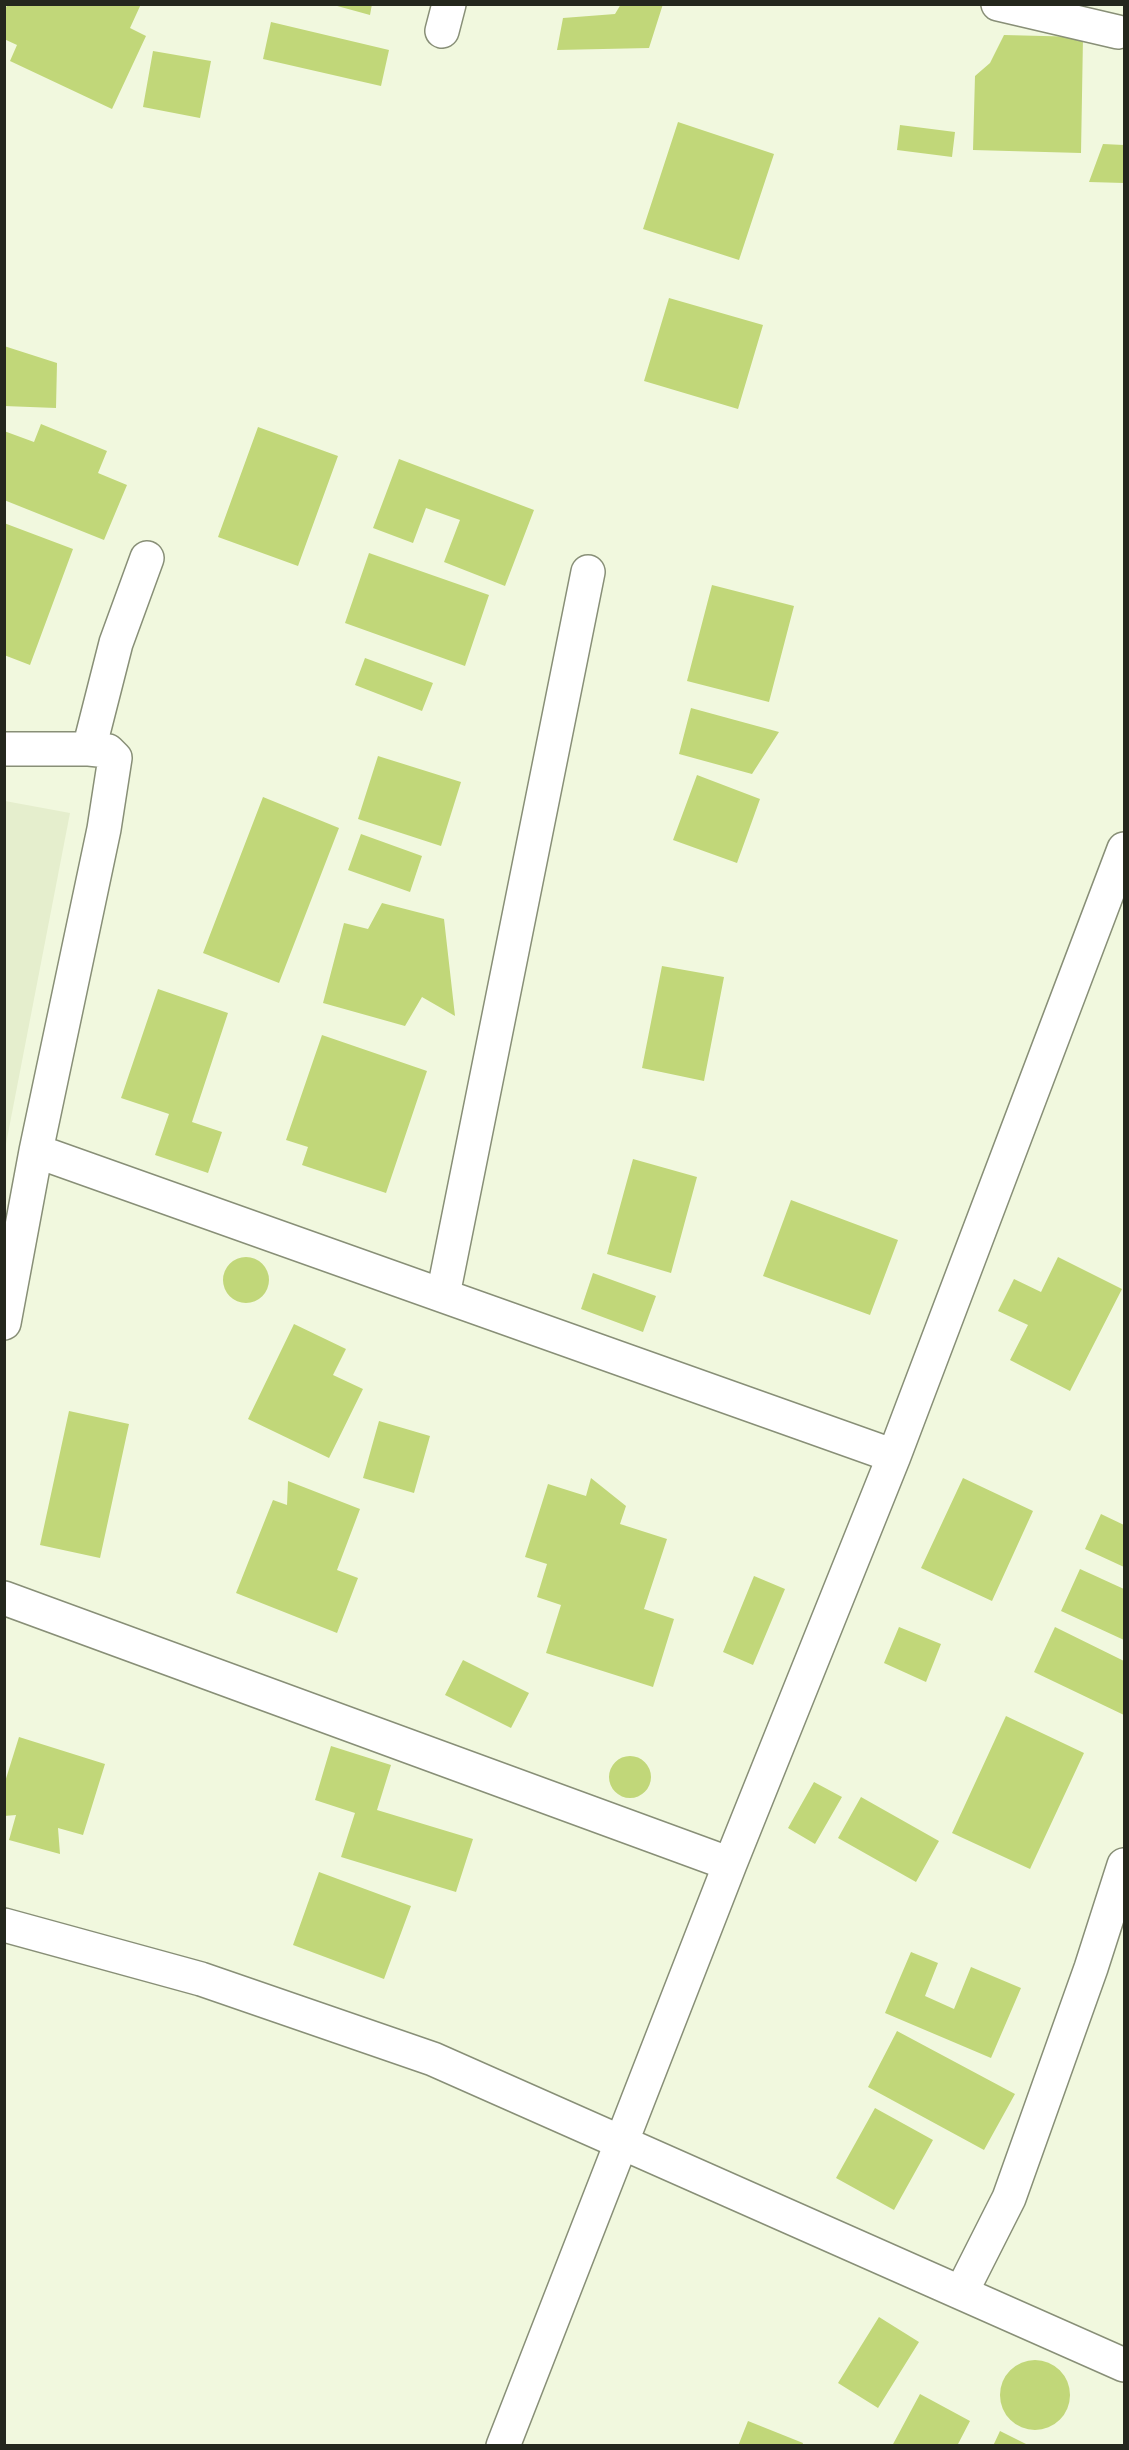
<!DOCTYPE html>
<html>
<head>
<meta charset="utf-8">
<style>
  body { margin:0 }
  #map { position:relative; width:1129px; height:2450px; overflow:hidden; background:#f1f8de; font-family:"Space Grotesk",sans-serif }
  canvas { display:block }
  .frame { position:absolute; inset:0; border:6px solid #24271d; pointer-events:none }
</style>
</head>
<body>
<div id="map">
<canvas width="1129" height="2450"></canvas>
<div class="frame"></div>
</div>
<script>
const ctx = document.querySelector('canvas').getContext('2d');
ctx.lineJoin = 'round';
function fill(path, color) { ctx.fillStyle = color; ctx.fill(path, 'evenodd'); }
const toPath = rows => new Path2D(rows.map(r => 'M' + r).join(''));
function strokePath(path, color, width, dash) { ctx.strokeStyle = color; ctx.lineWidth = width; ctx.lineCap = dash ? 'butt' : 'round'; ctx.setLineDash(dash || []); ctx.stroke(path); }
fill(toPath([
  [5,801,70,813,5,1149,4,801]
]), '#e5eecd');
fill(toPath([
  [8,4,141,4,130,28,146,36,112,109,10,61,17,45,4,39,4,11],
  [330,4,372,4,370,15],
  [621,4,663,4,649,48,557,50,563,18,615,14],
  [271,22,389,50,381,86,263,59],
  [1004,35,1083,37,1081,153,973,150,975,76,990,63],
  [153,51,211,61,200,118,143,107],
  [678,122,774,154,739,260,643,229],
  [900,125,955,132,952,157,897,150],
  [1103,144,1124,145,1124,183,1089,182],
  [669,298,763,325,738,409,644,381],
  [4,346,57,363,56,408,4,406],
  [41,424,107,451,98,473,127,485,104,540,4,500,4,431,34,442],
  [258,427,338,456,298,566,218,537],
  [399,459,534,510,505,586,444,562,460,520,426,508,413,543,373,528],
  [4,523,73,549,30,665,4,655],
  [369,553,489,595,465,666,345,623],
  [712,585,794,606,769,702,687,681],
  [365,658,433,683,422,711,355,685],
  [691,708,779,732,752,774,679,754],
  [378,756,461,782,441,846,358,819],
  [697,775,760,799,737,863,673,840],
  [263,797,339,828,279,983,203,953],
  [361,834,422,856,410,892,348,870],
  [382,903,444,919,455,1016,422,997,405,1026,323,1003,344,923,368,929],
  [662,966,724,977,704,1081,642,1068],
  [158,989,228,1013,192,1122,222,1132,208,1173,155,1155,169,1114,121,1098],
  [322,1035,427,1071,386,1193,302,1165,308,1147,286,1140],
  [633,1159,697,1177,671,1273,607,1254],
  [791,1200,898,1240,870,1315,763,1276],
  [1058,1257,1122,1289,1070,1391,1010,1360,1028,1325,998,1311,1014,1279,1041,1292],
  '223 1280a23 23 0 1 1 46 0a23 23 0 1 1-46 0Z',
  [593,1273,656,1296,643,1332,581,1309],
  [294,1324,346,1349,333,1375,363,1389,329,1458,248,1419],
  [69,1411,129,1424,100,1558,40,1545],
  [379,1421,430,1436,414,1493,363,1478],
  [591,1478,626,1506,620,1524,667,1539,644,1609,674,1619,653,1687,546,1653,561,1605,537,1597,547,1564,525,1557,548,1484,586,1496],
  [963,1478,1033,1511,992,1601,921,1568],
  [288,1481,360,1509,337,1570,358,1578,337,1633,236,1593,273,1500,287,1505],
  [1101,1514,1124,1525,1124,1567,1085,1549],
  [1080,1569,1124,1589,1124,1640,1061,1611],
  [754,1576,785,1589,753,1665,723,1652],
  [899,1627,941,1644,926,1682,884,1663],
  [1055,1627,1124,1661,1124,1715,1034,1672],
  [463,1660,529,1693,511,1728,445,1695],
  [1006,1716,1084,1753,1030,1869,952,1833],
  [19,1737,105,1764,83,1835,58,1828,60,1854,9,1840,16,1815,4,1816,4,1785],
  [331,1746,391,1765,377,1810,473,1839,456,1892,341,1857,355,1813,315,1800],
  '609 1777a21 21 0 1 1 42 0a21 21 0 1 1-42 0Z',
  [814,1782,842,1797,815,1844,788,1828],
  [861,1797,939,1841,916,1882,838,1838],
  [319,1872,411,1906,384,1979,293,1945],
  [911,1952,938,1963,925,1996,954,2009,971,1967,1021,1988,991,2058,885,2013],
  [897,2031,1015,2094,984,2150,868,2087],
  [875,2108,933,2140,894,2210,836,2178],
  [879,2317,919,2342,878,2408,838,2383],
  '1000 2395a35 35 0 1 1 70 0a35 35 0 1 1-70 0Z',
  [920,2394,970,2421,957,2446,892,2446],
  [748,2421,803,2443,802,2446,738,2446],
  [1000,2431,1030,2446,993,2446]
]), '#c1d779');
const street = toPath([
  [998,4,1118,32],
  [442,31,449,4],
  [4,749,89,749,108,751,115,758,104,829,36,1151,4,1323],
  [89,749,116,643,147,558],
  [36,1151,894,1456],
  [443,1295,588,572],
  [4,1598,730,1864],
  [4,1925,201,1979,433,2059,1124,2365],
  [962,2291,1009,2198,1091,1968,1124,1865],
  [503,2446,730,1864,894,1456,1124,849]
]);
strokePath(street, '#888f77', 36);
strokePath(street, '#fff', 33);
</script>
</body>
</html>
